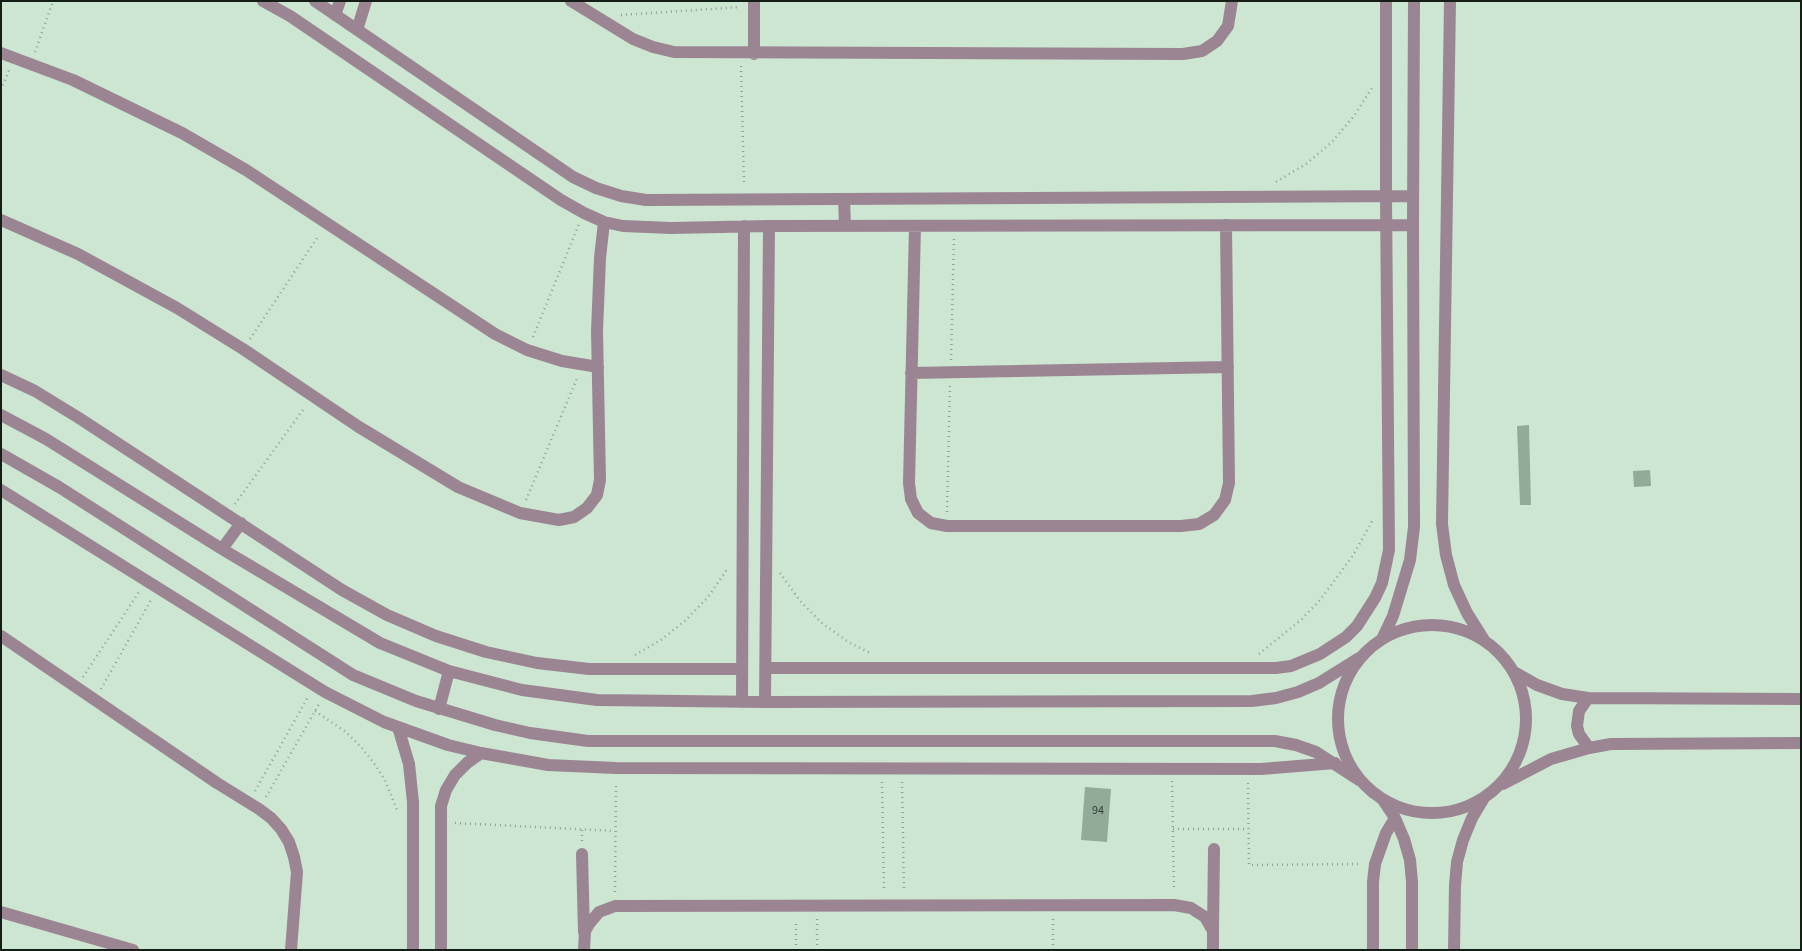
<!DOCTYPE html>
<html>
<head>
<meta charset="utf-8">
<style>
  body { margin:0 }
  #map { position:relative; width:1802px; height:951px; overflow:hidden; background:#cde6d2; font-family:"Source Sans 3",sans-serif }
  canvas { display:block }
  .frame { position:absolute; inset:0; border:2px solid #141d16; pointer-events:none }
</style>
</head>
<body>
<div id="map">
<canvas width="1802" height="951"></canvas>
<div class="frame"></div>
</div>
<script>
const ctx = document.querySelector('canvas').getContext('2d');
ctx.lineJoin = 'round';
function fill(path, color) { ctx.fillStyle = color; ctx.fill(path, 'evenodd'); }
const toPath = rows => new Path2D(rows.map(r => 'M' + r).join(''));
function strokePath(path, color, width, dash) { ctx.strokeStyle = color; ctx.lineWidth = width; ctx.lineCap = dash ? 'butt' : 'round'; ctx.setLineDash(dash || []); ctx.stroke(path); }
function drawText(font, color, halo, rows, align = 'center') {
  ctx.font = font + ' "Source Sans 3",sans-serif'; ctx.lineWidth = 4; ctx.setLineDash([]); ctx.textBaseline = 'middle'; ctx.strokeStyle = halo; ctx.fillStyle = color; for (const [text, x, y, turn = 0] of rows) {
    ctx.save(); ctx.translate(x, y); ctx.rotate((+turn || 0) * Math.PI / 180); ctx.textAlign = isNaN(turn) ? turn : align; if (halo) ctx.strokeText(text, 0, 0); ctx.fillText(text, 0, 0); ctx.restore();
  }
}
fill(toPath([
  [1529,425,1531,505,1520,505,1517,426],
  [1650,470,1651,486,1634,487,1633,471],
  [1085,787,1111,789,1107,842,1081,840]
]), '#92aa98');
strokePath(toPath([
  [621,15,740,7],
  [35,52,53,1],
  [741,66,744,185],
  [1,90,9,70],
  [1276,182,1306,164,1332,142,1354,116,1372,88],
  [533,337,579,224],
  [250,339,319,235],
  [951,360,954,238],
  [526,500,578,376],
  [235,504,305,407],
  [947,512,950,386],
  [780,573,800,601,823,624,850,643,870,653],
  [1259,654,1302,619,1320,600,1352,557,1374,518],
  [635,655,661,640,686,620,708,597,728,568],
  [83,677,139,592],
  [101,689,151,600],
  [315,711,346,732,361,747,374,763,385,780,398,813],
  [1172,781,1174,891],
  [882,782,884,891],
  [902,782,904,891],
  [1248,783,1249,865,1361,864],
  [255,791,308,697],
  [266,797,319,704],
  [455,823,615,831],
  [1173,829,1248,829],
  [582,830,582,842],
  [615,892,616,782],
  [1053,919,1053,950],
  [796,950,796,920],
  [817,950,817,919]
]), '#8ea292', 2.5, [1, 4]);
strokePath(toPath([
  [263,1,290,16,561,200,584,213,604,222,623,226,671,228,769,226,1413,225],
  [315,1,573,177,596,188,621,196,646,200,1413,196],
  [571,1,633,39,653,47,674,52,1183,54,1202,51,1217,41,1228,26,1232,1],
  [754,1,754,54],
  [1450,1,1442,524,1446,555,1454,585,1467,613,1484,640],
  [335,15,340,1],
  [357,30,366,1],
  [1,53,73,80,182,133,246,170,495,334,527,350,562,361,598,367],
  [844,199,845,226],
  [1,220,78,254,177,308,243,349,359,427,458,487,520,513,559,520,574,517,587,508,597,495,600,480,597,331,600,258,604,222],
  [915,226,909,483,911,499,918,513,931,523,947,526,1181,526,1199,524,1214,515,1225,500,1229,483,1226,225],
  [911,373,1228,367],
  [1,375,35,391,79,418,342,590,387,615,436,636,486,652,537,663,589,669,742,669],
  [1,415,46,439,222,549,380,643,449,671,522,690,597,700,765,702,1252,701,1276,698,1298,692,1319,683,1359,658],
  [1,454,59,487,353,675,416,701,495,725,530,733,588,741,1275,741,1296,745,1316,752,1359,780],
  [1,490,325,692,384,722,448,745,481,753,548,765,616,768,1261,769,1335,763],
  [222,549,241,523],
  '1338 719a94 94 0 1 1 188 0a94 94 0 1 1-188 0Z',
  [1,636,217,783,259,809,271,818,281,829,289,842,294,857,297,872,291,950],
  [1383,637,1393,616,1410,560,1414,527,1413,225,1414,1],
  [766,668,1276,668,1291,666,1320,654,1346,637,1357,626,1375,598,1382,583,1389,550,1386,196,1386,1],
  [1514,672,1537,685,1562,694,1588,698,1801,699],
  [1588,698,1579,711,1577,726,1579,734,1589,748],
  [742,702,744,226],
  [765,702,769,226],
  [439,709,449,671],
  [398,727,409,764,413,802,413,950],
  [1503,784,1551,759,1589,748,1611,744,1801,743],
  [1383,800,1395,818,1404,839,1410,860,1412,882,1412,950],
  [582,854,584,932],
  [1,912,133,950],
  [1213,931,1214,849],
  [441,950,441,806,446,790,455,775,467,763,481,753],
  [584,950,585,931,589,924,599,912,615,906,1174,905,1191,908,1205,917,1213,931,1213,950],
  [1373,950,1373,882,1375,864,1386,833,1395,818],
  [1454,950,1455,885,1457,862,1463,840,1472,818,1484,798]
]), '#9b8592', 12);
drawText('12px', '#344036', null, [
  ["94",1098,811]
]);
</script>
</body>
</html>
